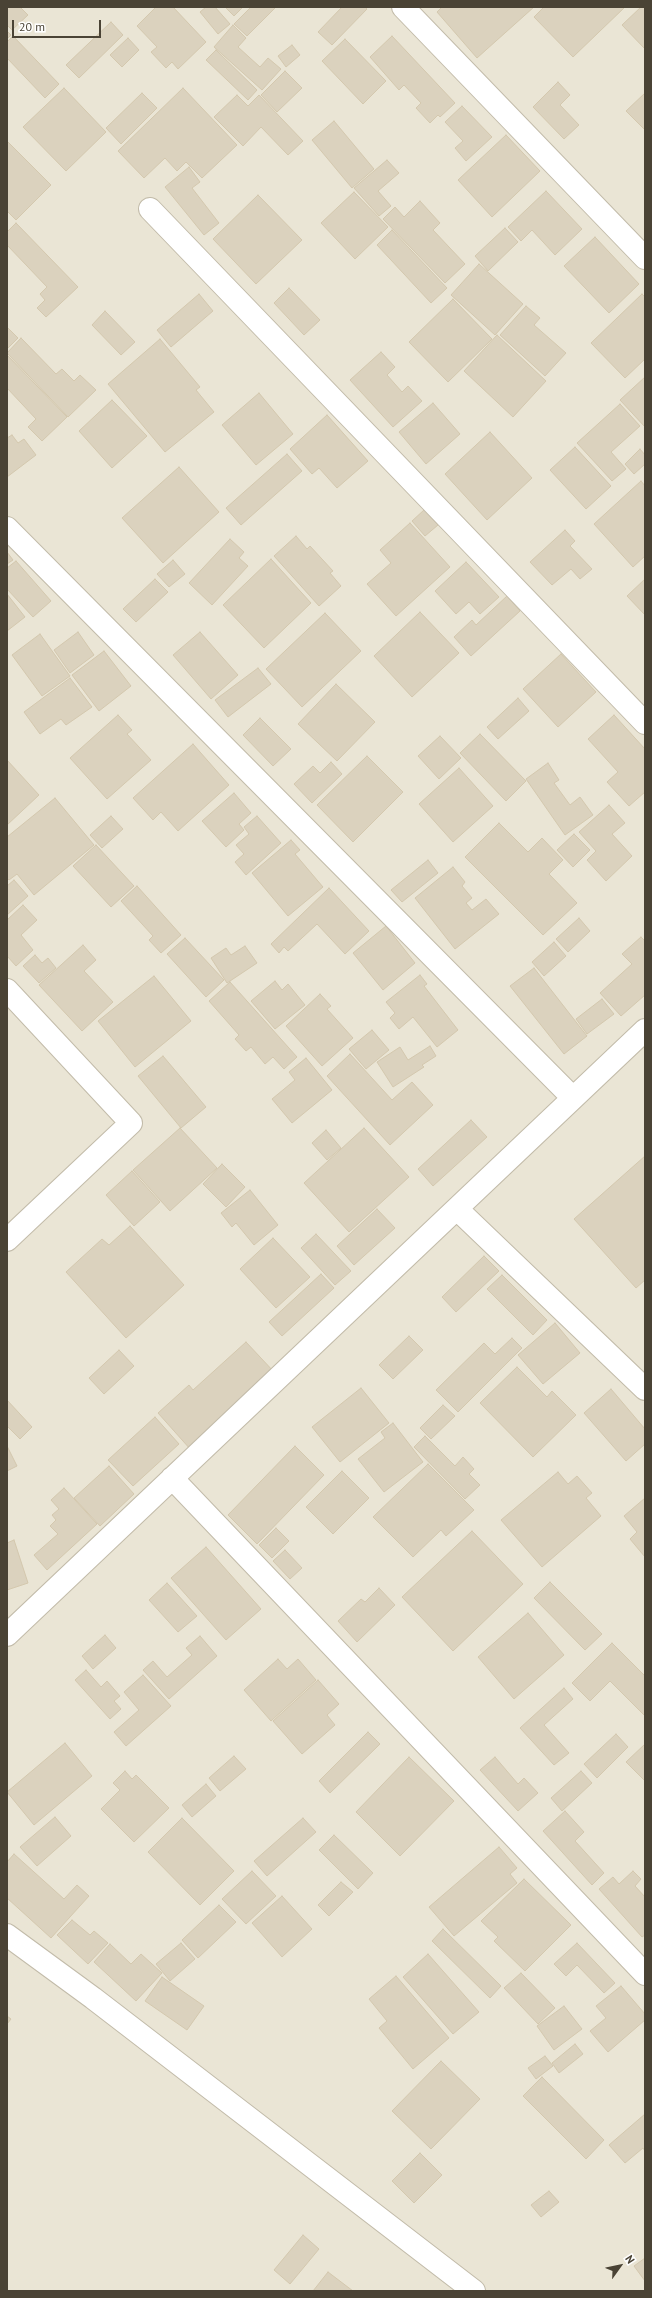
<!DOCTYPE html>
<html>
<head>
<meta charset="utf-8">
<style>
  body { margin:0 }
  #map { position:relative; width:652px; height:2298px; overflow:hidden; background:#f5f2e7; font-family:"PT Sans",sans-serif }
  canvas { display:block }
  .frame { position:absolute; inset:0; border:8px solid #4a4335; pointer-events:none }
  .north { position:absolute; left:600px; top:2246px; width:40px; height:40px; -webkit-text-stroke:3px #fff; paint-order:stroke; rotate:57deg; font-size:11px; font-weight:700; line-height:16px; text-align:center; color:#4a4335 }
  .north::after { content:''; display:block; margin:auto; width:14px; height:18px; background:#4a4335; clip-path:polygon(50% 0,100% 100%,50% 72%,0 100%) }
  .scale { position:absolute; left:12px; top:20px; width:89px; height:18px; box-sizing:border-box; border:2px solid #4a4335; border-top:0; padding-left:5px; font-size:12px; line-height:14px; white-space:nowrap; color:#4a4335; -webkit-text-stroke:3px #fff; paint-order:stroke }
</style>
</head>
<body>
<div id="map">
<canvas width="652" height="2298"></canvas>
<div class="frame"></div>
<div class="north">N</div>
<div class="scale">20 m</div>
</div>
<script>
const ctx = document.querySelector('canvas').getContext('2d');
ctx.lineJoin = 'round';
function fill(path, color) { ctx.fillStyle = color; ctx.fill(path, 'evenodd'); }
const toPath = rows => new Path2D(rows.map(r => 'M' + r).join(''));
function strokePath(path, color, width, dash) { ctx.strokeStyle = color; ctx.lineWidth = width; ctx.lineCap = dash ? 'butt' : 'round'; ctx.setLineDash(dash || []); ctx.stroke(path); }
fill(toPath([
  [7,7,645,7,645,2291,7,2291]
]), '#eae5d5');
const building = toPath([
  [7,7,20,7,28,15,12,30,7,25,7,7],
  [156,7,173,7,206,42,178,69,172,62,166,68,151,52,157,47,137,26,156,7],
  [206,7,215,7,230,24,218,34,200,12,206,7],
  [225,7,243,7,234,16,225,7],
  [251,7,276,7,247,36,234,24,251,7],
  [342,7,365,7,367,9,332,45,318,32,342,7],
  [442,7,534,7,477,58,437,12,442,7],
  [544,7,625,7,573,57,534,17,544,7],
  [641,7,645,7,645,49,622,25,641,7],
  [111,22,123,35,79,78,66,65,111,22],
  [233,25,246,38,238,47,260,67,268,58,281,69,262,90,214,47,233,25],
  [7,31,11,35,7,39,7,31],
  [13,36,59,84,45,98,7,58,7,42,13,36],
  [392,36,455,103,440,117,438,115,430,123,416,108,421,103,404,85,399,90,370,57,392,36],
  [128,38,139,50,122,67,110,55,128,38],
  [345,39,386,81,363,104,322,61,345,39],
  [292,45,300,55,286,67,278,56,292,45],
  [216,50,257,90,248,100,206,60,216,50],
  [285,71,302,88,277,112,261,95,285,71],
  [558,82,570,95,560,105,579,125,564,139,533,107,558,82],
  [64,88,106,132,66,171,23,127,64,88],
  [183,88,237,145,202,178,186,162,177,171,165,158,144,178,118,151,183,88],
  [142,93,157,108,121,144,106,128,142,93],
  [645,93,645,130,626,111,645,93],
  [237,95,248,106,259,95,303,141,288,155,261,127,243,146,214,117,237,95],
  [462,106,492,137,466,161,455,148,463,141,445,122,462,106],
  [334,121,374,169,352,188,312,140,334,121],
  [506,135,540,171,492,217,458,180,506,135],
  [7,141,51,185,16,220,7,211,7,141],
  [387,160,399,173,378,191,391,206,379,216,354,188,387,160],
  [189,167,200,182,192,188,219,223,204,235,165,187,189,167],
  [546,191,582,229,555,255,532,230,521,241,508,227,546,191],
  [354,192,388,227,355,259,321,223,354,192],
  [258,195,302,240,256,284,213,239,258,195],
  [420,201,440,223,433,230,465,264,445,283,383,219,395,207,404,217,420,201],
  [16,223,78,287,46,317,37,308,45,300,40,294,47,287,7,245,7,232,16,223],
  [505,228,518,242,488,271,475,256,505,228],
  [392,230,447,288,431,303,377,245,392,230],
  [595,237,639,284,609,313,564,266,595,237],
  [479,264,523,304,495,335,451,295,479,264],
  [289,288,320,320,304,335,274,303,289,288],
  [199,294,213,311,171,347,157,330,199,294],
  [642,294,645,297,645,359,625,378,591,343,642,294],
  [453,299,492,339,448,382,409,342,453,299],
  [526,306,540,318,534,325,566,353,545,376,500,335,526,306],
  [105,311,135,342,121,355,92,325,105,311],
  [7,327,18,338,7,349,7,327],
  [497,335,546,381,513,417,464,371,497,335],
  [21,338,56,374,62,369,74,381,80,375,96,390,68,417,7,353,21,338],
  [160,339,200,387,196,390,214,412,165,452,108,384,160,339],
  [381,352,395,367,387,375,402,392,408,386,422,401,393,427,350,380,381,352],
  [7,355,67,417,42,441,28,427,36,419,7,388,7,355],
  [645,377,645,427,620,400,645,377],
  [259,393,293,434,256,465,222,425,259,393],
  [112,400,147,436,112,468,79,431,112,400],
  [433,403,460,434,426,464,399,432,433,403],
  [620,404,640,426,611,452,626,469,612,481,577,443,620,404],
  [327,415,368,461,337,488,319,468,312,474,290,449,327,415],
  [490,432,532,478,487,520,445,474,490,432],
  [12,435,18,443,24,439,36,455,7,477,7,438,12,435],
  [575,447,611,486,586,509,550,470,575,447],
  [640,449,645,455,645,464,634,474,625,464,640,449],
  [287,454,302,471,241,525,226,508,287,454],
  [179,467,219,512,163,563,122,518,179,467],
  [641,481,645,486,645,556,633,567,594,524,641,481],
  [424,510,438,525,425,536,412,521,424,510],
  [410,523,450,567,396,616,367,584,391,563,380,550,410,523],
  [565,530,575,541,570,546,592,569,580,579,571,569,552,585,530,562,565,530],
  [296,536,307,549,310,546,333,571,330,573,341,586,319,606,274,556,296,536],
  [230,539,244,552,239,558,248,566,212,605,189,583,230,539],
  [7,552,13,560,7,564,7,552],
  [271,559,311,603,264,648,223,605,271,559],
  [173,560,185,574,169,587,157,574,173,560],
  [16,561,51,601,33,617,7,589,7,568,16,561],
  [466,562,499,597,480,614,469,602,456,614,435,591,466,562],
  [155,579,168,592,136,622,123,609,155,579],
  [645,579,645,615,627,596,645,579],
  [7,594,25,617,7,631,7,594],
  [507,596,520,611,471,656,454,637,472,620,476,625,507,596],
  [420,612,459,653,412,697,374,656,420,612],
  [325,613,361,651,302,707,266,669,325,613],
  [78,632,94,655,70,673,54,650,78,632],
  [200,632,238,675,211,699,173,655,200,632],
  [40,634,70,676,42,696,12,655,40,634],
  [104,651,131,686,99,711,72,675,104,651],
  [561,654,596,692,558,727,523,689,561,654],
  [258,668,271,684,228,717,215,700,258,668],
  [70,678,92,707,66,725,61,719,40,734,24,712,70,678],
  [336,684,375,722,337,761,298,724,336,684],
  [518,698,529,711,498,739,487,727,518,698],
  [118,715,132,730,127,734,151,760,107,799,70,758,118,715],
  [614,715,645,749,645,792,629,806,607,782,618,772,588,739,614,715],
  [260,718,291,749,273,766,243,735,260,718],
  [480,734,526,781,506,801,460,753,480,734],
  [440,736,461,758,439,779,418,756,440,736],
  [193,744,229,785,178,831,161,812,153,820,133,798,193,744],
  [367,756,403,792,353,842,317,805,367,756],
  [7,760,39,795,7,825,7,760],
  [331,762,342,774,312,803,294,784,313,766,320,773,331,762],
  [548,763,559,780,554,783,570,805,580,797,593,815,565,835,526,779,548,763],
  [459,768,493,806,453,842,419,804,459,768],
  [234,793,251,813,239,824,244,830,226,847,202,821,234,793],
  [55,798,94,845,34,895,17,874,9,880,7,878,7,837,55,798],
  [609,805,625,823,612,834,632,856,606,881,587,860,596,851,579,832,609,805],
  [111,816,123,829,102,848,90,835,111,816],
  [257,816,281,843,246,875,235,862,244,854,236,845,249,834,244,827,257,816],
  [499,823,528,852,542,838,563,860,549,874,577,903,543,935,465,857,499,823],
  [574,834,590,850,573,867,557,850,574,834],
  [291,840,300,850,295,854,323,887,288,916,252,873,291,840],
  [96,845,134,886,111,907,73,866,96,845],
  [428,860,438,873,402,902,391,890,428,860],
  [453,867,465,882,462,886,472,898,466,903,472,910,486,899,499,914,455,949,415,898,453,867],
  [14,880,28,896,7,915,7,886,14,880],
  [137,886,181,935,161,953,149,940,153,936,121,901,137,886],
  [329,888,369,931,345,954,317,924,288,951,284,947,279,953,271,944,329,888],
  [23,905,37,920,21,935,33,950,16,966,7,956,7,920,23,905],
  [579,918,590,931,568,952,556,939,579,918],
  [386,926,415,963,383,990,353,953,386,926],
  [641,937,645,941,645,995,621,1016,600,993,632,964,622,954,641,937],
  [185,938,224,980,206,997,167,954,185,938],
  [554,942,566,956,544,976,532,962,554,942],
  [83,945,96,960,84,971,113,1002,82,1031,39,985,83,945],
  [245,946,257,963,227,983,211,958,226,948,231,955,245,946],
  [35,955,42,963,48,958,56,968,39,983,23,966,35,955],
  [534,968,587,1036,564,1054,510,986,534,968],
  [420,975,427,984,424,986,458,1030,437,1047,413,1017,399,1029,390,1018,395,1013,386,1002,420,975],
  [154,976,191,1021,135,1067,98,1021,154,976],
  [275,981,282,990,288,984,305,1005,275,1029,251,1001,275,981],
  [230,982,297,1057,284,1069,273,1057,265,1064,251,1047,246,1051,235,1039,239,1035,209,1001,230,982],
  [320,994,331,1006,327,1009,353,1038,322,1066,286,1026,320,994],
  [602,999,614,1014,587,1034,576,1019,602,999],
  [372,1030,389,1050,366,1069,349,1049,372,1030],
  [430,1046,436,1056,422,1065,424,1067,393,1087,377,1062,400,1047,408,1060,430,1046],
  [350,1054,392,1100,412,1082,433,1105,390,1145,327,1076,350,1054],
  [163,1056,206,1107,181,1128,138,1076,163,1056],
  [306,1058,332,1090,292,1123,272,1099,295,1080,289,1072,306,1058],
  [471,1120,487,1137,433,1186,418,1169,471,1120],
  [180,1128,217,1168,170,1211,133,1170,180,1128],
  [364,1128,409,1177,349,1232,304,1183,364,1128],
  [326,1130,341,1148,327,1160,312,1143,326,1130],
  [645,1156,645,1280,636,1288,574,1219,645,1156],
  [222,1164,245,1187,226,1207,203,1184,222,1164],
  [132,1171,160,1202,134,1226,106,1195,132,1171],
  [250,1190,278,1225,254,1245,236,1223,232,1227,221,1213,250,1190],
  [377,1209,395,1228,354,1265,337,1246,377,1209],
  [130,1226,184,1285,126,1338,66,1272,102,1239,109,1245,130,1226],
  [316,1234,351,1271,335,1285,301,1248,316,1234],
  [273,1238,310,1277,276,1308,240,1269,273,1238],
  [484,1256,499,1271,456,1312,442,1297,484,1256],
  [321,1274,334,1288,282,1336,269,1322,321,1274],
  [502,1275,547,1320,533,1335,487,1289,502,1275],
  [555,1323,580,1353,543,1384,518,1355,555,1323],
  [409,1336,423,1350,393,1379,379,1365,409,1336],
  [512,1338,522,1348,458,1412,436,1390,484,1343,495,1354,512,1338],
  [246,1342,275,1373,191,1450,158,1413,189,1385,193,1390,246,1342],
  [119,1350,134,1366,104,1394,89,1378,119,1350],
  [517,1367,547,1397,552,1391,576,1415,533,1457,480,1403,517,1367],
  [361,1388,389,1423,340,1462,312,1427,361,1388],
  [611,1389,645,1429,645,1444,626,1461,584,1413,611,1389],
  [7,1400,32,1427,20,1439,7,1426,7,1400],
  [443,1405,455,1416,431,1439,420,1428,443,1405],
  [155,1417,179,1444,133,1486,108,1460,155,1417],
  [393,1423,423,1462,384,1492,358,1459,385,1438,381,1432,393,1423],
  [425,1436,455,1466,463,1457,474,1469,469,1474,480,1485,465,1499,414,1447,425,1436],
  [7,1446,17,1466,7,1471,7,1446],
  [295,1446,324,1475,257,1544,228,1515,295,1446],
  [428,1464,474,1510,446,1536,441,1530,413,1557,373,1517,428,1464],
  [109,1466,134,1494,100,1526,74,1498,109,1466],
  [342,1471,369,1498,333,1534,306,1507,342,1471],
  [558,1472,568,1484,577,1476,592,1493,586,1498,601,1516,542,1567,501,1520,558,1472],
  [64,1488,97,1524,47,1570,34,1555,58,1534,50,1526,56,1520,52,1515,59,1509,51,1500,64,1488],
  [645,1498,645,1557,630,1539,637,1532,624,1516,645,1498],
  [276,1528,289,1541,272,1558,259,1545,276,1528],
  [472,1531,523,1584,453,1651,402,1597,472,1531],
  [14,1540,28,1583,7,1590,7,1543,14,1540],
  [206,1547,261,1609,226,1640,171,1578,206,1547],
  [285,1550,302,1568,290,1579,273,1561,285,1550],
  [550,1582,602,1634,585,1650,534,1598,550,1582],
  [167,1583,197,1616,178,1632,149,1600,167,1583],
  [379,1588,395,1605,357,1642,338,1621,361,1599,365,1602,379,1588],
  [528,1613,564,1655,514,1699,478,1657,528,1613],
  [105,1635,116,1648,93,1669,82,1656,105,1635],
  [200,1636,217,1656,169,1699,143,1670,153,1661,167,1677,192,1655,186,1648,200,1636],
  [612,1643,645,1676,645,1716,610,1681,590,1701,572,1683,612,1643],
  [278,1659,287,1669,298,1659,316,1680,271,1721,244,1690,278,1659],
  [86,1670,101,1687,107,1681,120,1696,114,1701,121,1709,110,1719,75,1680,86,1670],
  [143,1675,171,1706,126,1746,114,1732,139,1710,124,1692,143,1675],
  [318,1680,339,1704,327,1715,335,1725,302,1754,273,1721,318,1680],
  [564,1688,573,1699,544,1725,569,1753,554,1765,520,1728,564,1688],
  [368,1732,380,1744,330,1793,319,1781,368,1732],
  [616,1734,628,1747,597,1778,584,1764,616,1734],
  [65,1743,92,1776,34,1825,7,1792,65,1743],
  [645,1744,645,1781,626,1762,645,1744],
  [234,1756,246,1769,220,1791,209,1778,234,1756],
  [409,1757,454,1801,400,1856,356,1812,409,1757],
  [495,1757,518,1784,524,1778,538,1793,518,1811,480,1770,495,1757],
  [125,1771,132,1779,136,1775,169,1808,134,1842,101,1809,120,1790,113,1783,125,1771],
  [581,1771,592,1783,562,1811,551,1798,581,1771],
  [206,1784,216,1796,192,1817,182,1805,206,1784],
  [565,1811,584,1832,575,1841,604,1873,592,1885,543,1831,565,1811],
  [55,1817,71,1836,37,1866,20,1847,55,1817],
  [182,1818,234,1871,200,1905,148,1852,182,1818],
  [303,1818,316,1832,267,1876,254,1861,303,1818],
  [334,1835,373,1873,358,1889,319,1850,334,1835],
  [499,1847,517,1868,510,1874,517,1883,454,1936,429,1907,499,1847],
  [14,1854,64,1899,77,1885,89,1896,51,1938,7,1898,7,1862,14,1854],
  [252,1871,276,1896,246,1924,222,1899,252,1871],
  [633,1871,641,1879,635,1886,645,1897,645,1935,642,1937,599,1889,613,1877,619,1884,633,1871],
  [524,1879,571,1925,525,1971,494,1941,498,1937,481,1921,524,1879],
  [341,1882,353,1892,329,1916,318,1905,341,1882],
  [282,1896,312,1929,282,1957,252,1923,282,1896],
  [219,1905,236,1922,198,1958,182,1940,219,1905],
  [72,1920,90,1935,94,1931,108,1943,88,1964,57,1935,72,1920],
  [443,1929,501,1986,490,1998,432,1941,443,1929],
  [181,1943,195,1959,170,1981,156,1964,181,1943],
  [577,1943,615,1983,604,1993,577,1965,566,1976,554,1964,577,1943],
  [110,1944,131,1964,141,1954,162,1973,136,2001,94,1962,110,1944],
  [428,1954,479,2012,453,2034,403,1977,428,1954],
  [521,1973,555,2008,538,2024,504,1988,521,1973],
  [396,1976,449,2038,413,2069,379,2028,387,2021,369,1999,396,1976],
  [162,1977,204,2006,187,2030,145,2001,162,1977],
  [621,1986,645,2014,645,2020,608,2052,590,2031,606,2018,596,2006,621,1986],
  [564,2006,582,2029,554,2050,537,2026,564,2006],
  [7,2016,11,2019,7,2024,7,2016],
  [575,2044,583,2054,559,2073,552,2063,575,2044],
  [545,2056,553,2066,536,2079,528,2068,545,2056],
  [441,2061,480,2099,431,2149,392,2111,441,2061],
  [542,2077,604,2140,586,2159,523,2096,542,2077],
  [645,2114,645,2151,643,2148,625,2163,609,2145,645,2114],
  [420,2153,442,2175,414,2203,392,2181,420,2153],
  [549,2191,559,2202,541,2217,531,2205,549,2191],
  [303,2235,319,2249,290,2284,274,2270,303,2235],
  [645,2258,645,2281,634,2266,645,2258],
  [328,2272,353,2291,313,2291,328,2272]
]);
fill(building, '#dbd2be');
strokePath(building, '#d4c8ae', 1);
const minor = toPath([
  [403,7,645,258],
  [150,209,645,723],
  [7,528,573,1098],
  [7,990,131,1123,7,1240],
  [457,1209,645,1389],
  [172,1478,645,1974],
  [7,1635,645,1030],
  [7,1935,93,1998,474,2291]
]);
strokePath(minor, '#c2bba9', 24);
strokePath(minor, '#fff', 22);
</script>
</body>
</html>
